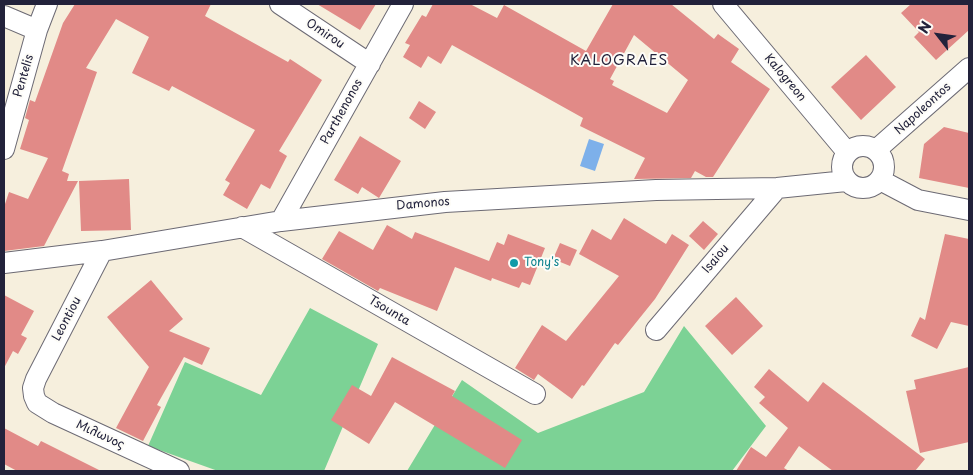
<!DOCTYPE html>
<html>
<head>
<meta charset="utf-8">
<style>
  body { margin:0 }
  #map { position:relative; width:973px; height:475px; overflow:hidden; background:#f6efdd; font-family:"Playpen Sans",sans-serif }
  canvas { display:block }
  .frame { position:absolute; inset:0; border:5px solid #22223b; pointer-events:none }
  .north { position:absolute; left:913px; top:10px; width:50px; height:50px; -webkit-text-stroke:4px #fdfcf7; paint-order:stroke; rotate:300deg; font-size:14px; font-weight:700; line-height:20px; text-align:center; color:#22223b }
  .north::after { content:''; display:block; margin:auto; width:18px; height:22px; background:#22223b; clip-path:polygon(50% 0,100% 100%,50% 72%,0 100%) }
</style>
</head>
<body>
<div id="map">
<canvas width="973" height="475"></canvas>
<div class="frame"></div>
<div class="north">N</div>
</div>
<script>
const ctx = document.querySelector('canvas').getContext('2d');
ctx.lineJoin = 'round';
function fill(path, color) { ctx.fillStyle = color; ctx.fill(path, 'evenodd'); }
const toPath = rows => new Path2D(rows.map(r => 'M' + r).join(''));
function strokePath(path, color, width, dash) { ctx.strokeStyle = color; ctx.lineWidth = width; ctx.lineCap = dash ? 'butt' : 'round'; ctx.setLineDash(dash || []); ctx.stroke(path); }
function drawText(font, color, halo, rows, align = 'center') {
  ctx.font = font + ' "Playpen Sans",sans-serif'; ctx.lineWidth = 4; ctx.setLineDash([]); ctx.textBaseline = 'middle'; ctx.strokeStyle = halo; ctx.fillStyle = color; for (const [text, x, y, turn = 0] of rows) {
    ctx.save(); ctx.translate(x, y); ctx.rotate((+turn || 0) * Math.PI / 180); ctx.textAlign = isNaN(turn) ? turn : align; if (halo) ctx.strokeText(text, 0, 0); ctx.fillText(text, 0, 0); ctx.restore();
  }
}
fill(toPath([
  [310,308,378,344,324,471,218,471,148,446,185,362,261,395],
  [684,326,766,426,732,471,407,471,462,380,538,433,644,392]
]), '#7cd295');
fill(toPath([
  [589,139,604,144,595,171,580,166]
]), '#7db0ea');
fill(toPath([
  [75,4,211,4,205,16,288,62,290,59,322,80,279,151,287,156,270,189,261,184,247,209,223,195,230,183,225,180,255,130,172,86,169,91,132,73,149,37,116,19,86,68,97,72,62,171,69,174,67,181,78,181,44,246,4,251,4,207,9,192,28,199,48,158,20,149,29,120,25,118,30,100,35,102,63,23],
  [317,4,376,4,360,30],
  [433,4,470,4,497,18,504,5,586,51,613,4,671,4,714,39,718,34,739,49,731,62,770,89,713,177,706,177,695,171,691,178,634,179,645,158,580,126,583,118,452,45,441,64,428,56,421,68,403,57,410,45,405,43,422,15,426,17],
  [634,35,688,80,667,113,612,85,614,81,610,79],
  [911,4,969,4,969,30,936,60,914,37,919,32,901,13],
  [866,55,896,87,861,120,831,87],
  [419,101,436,112,425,129,409,118],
  [944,127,969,133,969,188,919,178,924,144],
  [360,136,401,161,379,198,362,187,358,194,334,180],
  [129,179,131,230,81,231,79,181],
  [624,218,666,244,672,234,689,245,655,299,618,345,615,343,584,386,582,385,572,399,538,374,534,380,515,368,542,325,566,341,619,276,579,254,592,229,611,240],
  [703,221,718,234,704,250,689,236],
  [387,225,412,239,415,232,489,261,497,242,504,245,508,234,545,248,530,285,522,282,519,288,492,278,491,281,455,267,437,311,380,288,378,291,322,259,339,231,373,250],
  [945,234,969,239,969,326,951,322,937,349,911,336,920,317,925,320],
  [560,243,577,250,570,266,553,259],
  [151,280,183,319,169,331,210,348,202,365,184,357,157,405,161,407,143,441,116,428,149,367,107,317],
  [4,295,34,311,21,335,27,338,18,354,13,351,4,368],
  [736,297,763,326,732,355,705,326],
  [392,357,455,391,452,396,522,440,505,468,395,402,369,444,331,420,352,385,371,396],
  [969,367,969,442,920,453,906,391,916,389,914,380],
  [769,369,808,402,823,382,925,459,915,471,833,471,799,446,784,468,789,471,736,471,751,447,766,457,788,428,759,403,765,397,754,387],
  [4,428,38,446,41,441,101,471,17,471,4,464]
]), '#e18a87');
const street = toPath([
  [280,4,370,64],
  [723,4,847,152],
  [4,16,37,30],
  '842 167a21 21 0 1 1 42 0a21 21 0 1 1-42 0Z',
  [4,149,37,30,47,4],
  [876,150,969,68],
  [880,180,918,200,969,210],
  [281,221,403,4],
  [242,227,535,394],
  [102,251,36,379,33,388,34,396,37,403,53,413,179,471],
  [4,263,102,251,281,221,445,202,656,190,777,188,846,181],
  [656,330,777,188]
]);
strokePath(street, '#6c6a74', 22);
strokePath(street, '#fff', 20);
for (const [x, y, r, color] of [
  [514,263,5,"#0f9aa8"]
]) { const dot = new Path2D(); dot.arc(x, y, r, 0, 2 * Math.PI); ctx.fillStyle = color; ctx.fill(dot); strokePath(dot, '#fdfcf7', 2); }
drawText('12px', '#22223b', '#fdfcf7', [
  ["Omirou",325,34,34],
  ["Pentelis",24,76,-74],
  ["Kalogreon",785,78,50],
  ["Napoleontos",923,109,-42],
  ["Parthenonos",342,112,-61],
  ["Damonos",423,204,-5],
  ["Isaiou",716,259,-50],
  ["Tsounta",389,311,30],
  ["Leontiou",67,319,-62],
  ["Μιλωνος",100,435,25]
]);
drawText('12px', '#0d838f', '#fdfcf7', [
  ["Tony's",524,263]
], 'left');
ctx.letterSpacing = '1px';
drawText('14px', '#22223b', '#fdfcf7', [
  ["KALOGRAES",619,61]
]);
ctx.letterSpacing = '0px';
</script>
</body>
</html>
